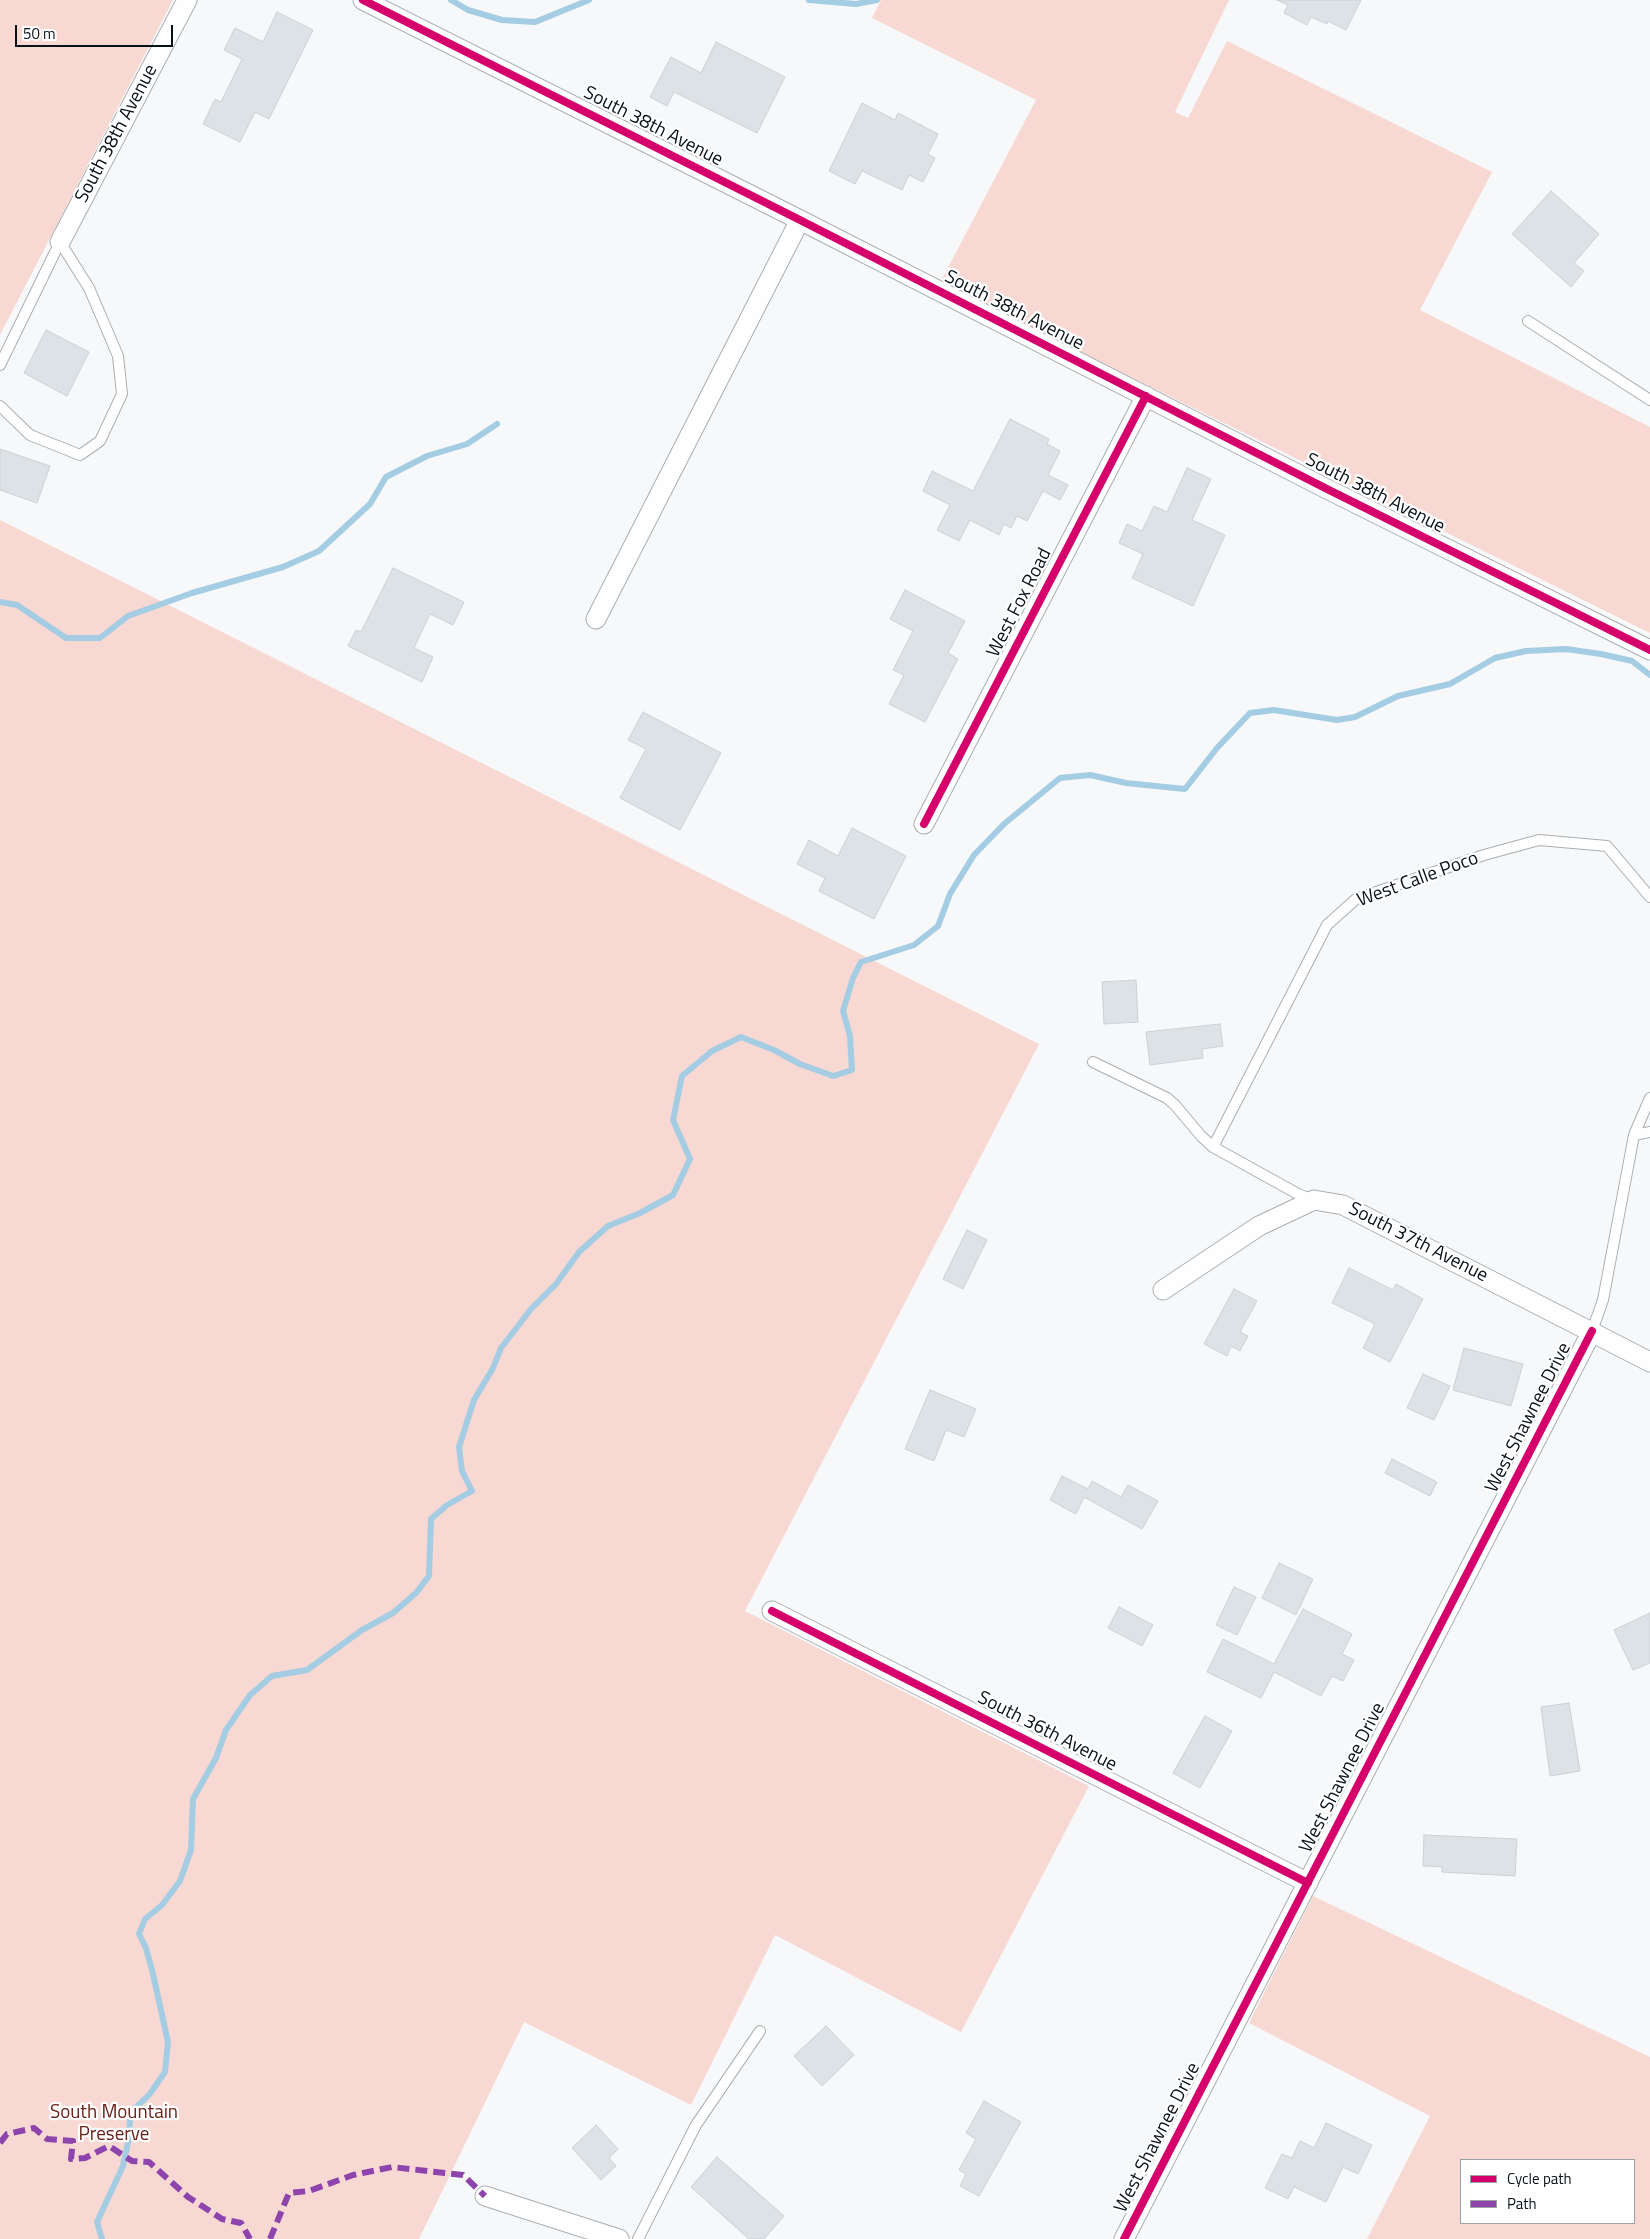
<!DOCTYPE html>
<html>
<head>
<meta charset="utf-8">
<style>
  body { margin:0 }
  #map { position:relative; width:1650px; height:2239px; overflow:hidden; background:#f6f8fa; font-family:"Titillium Web",sans-serif }
  canvas { display:block }
  .legend { position:absolute; left:1460px; top:2159px; width:175px; height:65px; box-sizing:border-box; background:#fff; border:1px solid #9ca0a2; margin:0; padding:6px 9px; list-style:none; font-size:15px; color:#081116 }
  .legend li { display:flex; align-items:center; gap:10px; height:25px }
  .legend b { width:25px; border:1px solid #9ca0a2 }
  .scale { position:absolute; left:15px; top:25px; width:158px; height:22px; box-sizing:border-box; border:2px solid #081116; border-top:0; padding-left:6px; font-size:15px; line-height:18px; white-space:nowrap; color:#081116; -webkit-text-stroke:4px #fff; paint-order:stroke }
</style>
</head>
<body>
<div id="map">
<canvas width="1650" height="2239"></canvas>
<ul class="legend">
<li><b style="height:6px;background:#d6006c"></b>Cycle path</li>
<li><b style="height:6px;background:#8e44ad"></b>Path</li>
</ul>
<div class="scale">50 m</div>
</div>
<script>
const ctx = document.querySelector('canvas').getContext('2d');
ctx.lineJoin = 'round';
function fill(path, color) { ctx.fillStyle = color; ctx.fill(path, 'evenodd'); }
const toPath = rows => new Path2D(rows.map(r => 'M' + r).join(''));
function strokePath(path, color, width, dash) { ctx.strokeStyle = color; ctx.lineWidth = width; ctx.lineCap = dash ? 'butt' : 'round'; ctx.setLineDash(dash || []); ctx.stroke(path); }
function drawText(font, color, halo, rows, align = 'center') {
  ctx.font = font + ' "Titillium Web",sans-serif'; ctx.lineWidth = 4.5; ctx.setLineDash([]); ctx.textBaseline = 'middle'; ctx.strokeStyle = halo; ctx.fillStyle = color; for (const [text, x, y, turn = 0] of rows) {
    ctx.save(); ctx.translate(x, y); ctx.rotate((+turn || 0) * Math.PI / 180); ctx.textAlign = isNaN(turn) ? turn : align; if (halo) ctx.strokeText(text, 0, 0); ctx.fillText(text, 0, 0); ctx.restore();
  }
}
fill(toPath([
  [0,0,173,0,0,335],
  [881,0,1229,0,1175,112,1188,118,1227,41,1492,172,1420,310,1650,427,1650,633,940,283,1036,100,872,18],
  [0,520,1039,1044,745,1611,1089,1786,961,2032,775,1935,691,2105,524,2022,419,2239,0,2239],
  [1313,1896,1650,2057,1650,2239,1367,2239,1430,2116,1249,2023],
  [1461,2160,1634,2160,1634,2223,1461,2223]
]), '#f8d8d2');
strokePath(toPath([
  [451,0,468,10,502,20,535,22,589,0],
  [809,0,856,4,877,0],
  [0,602,17,605,66,638,100,638,128,616,192,593,283,567,319,551,370,504,386,477,427,456,467,444,497,424],
  [102,2239,97,2222,123,2166,128,2143,131,2112,149,2095,165,2072,168,2042,153,1974,146,1948,139,1934,145,1919,162,1905,180,1881,191,1850,193,1799,216,1758,226,1730,250,1695,272,1676,307,1670,362,1630,393,1613,416,1593,429,1576,431,1519,447,1505,472,1491,462,1471,459,1447,474,1400,493,1368,501,1348,531,1309,556,1284,579,1252,608,1226,640,1213,673,1195,690,1159,673,1120,682,1076,712,1051,741,1037,774,1050,800,1064,833,1076,852,1070,850,1036,843,1011,853,978,861,962,914,945,938,926,950,894,974,855,1004,824,1060,778,1090,775,1126,783,1185,789,1217,748,1250,713,1274,710,1337,720,1355,717,1398,696,1450,684,1495,658,1526,651,1566,649,1601,654,1632,661,1650,675]
]), '#a4cde4', 6);
const building = toPath([
  [1277,0,1361,0,1346,30,1328,21,1327,24,1311,17,1307,25,1284,13,1288,5,1277,0],
  [277,12,313,30,269,119,255,112,240,142,203,124,215,99,221,102,242,59,224,50,235,28,263,42,277,12],
  [716,42,785,77,757,133,674,92,667,106,650,97,671,57,701,73,716,42],
  [862,103,895,120,898,113,938,134,928,154,935,158,923,182,909,175,902,190,862,171,855,184,829,171,862,103],
  [1551,191,1599,234,1574,263,1584,271,1571,287,1512,234,1551,191],
  [46,330,89,352,67,396,24,373,46,330],
  [1010,419,1049,439,1047,444,1060,451,1048,475,1068,485,1060,500,1043,491,1027,521,1017,516,1011,528,1004,524,999,535,970,520,959,541,937,530,950,505,923,491,932,471,973,491,1010,419],
  [0,449,50,466,37,503,0,490,0,449],
  [1187,468,1211,479,1192,520,1225,535,1193,606,1132,578,1143,554,1119,543,1127,524,1142,531,1154,506,1167,512,1187,468],
  [393,568,464,602,453,625,430,614,414,648,433,657,422,682,348,646,356,630,361,632,393,568],
  [905,590,965,621,948,653,958,659,925,722,889,704,904,675,893,670,913,631,890,619,905,590],
  [643,712,721,753,680,830,620,798,646,749,628,740,643,712],
  [852,828,906,856,874,919,819,891,825,878,797,864,809,840,838,856,852,828],
  [1136,980,1138,1022,1104,1024,1102,982,1136,980],
  [1220,1024,1223,1046,1202,1049,1203,1058,1150,1065,1146,1032,1220,1024],
  [967,1230,987,1240,963,1289,943,1279,967,1230],
  [1349,1268,1393,1290,1396,1284,1423,1299,1390,1362,1363,1348,1375,1324,1332,1303,1349,1268],
  [1234,1289,1257,1301,1240,1332,1248,1336,1240,1351,1231,1346,1227,1356,1204,1344,1234,1289],
  [1464,1348,1523,1364,1511,1406,1453,1390,1464,1348],
  [1423,1374,1450,1386,1434,1420,1407,1408,1423,1374],
  [930,1390,976,1409,964,1437,946,1430,934,1461,905,1449,930,1390],
  [1392,1459,1437,1482,1430,1496,1385,1473,1392,1459],
  [1062,1476,1088,1489,1092,1481,1121,1497,1128,1485,1158,1501,1142,1529,1084,1497,1076,1514,1050,1500,1062,1476],
  [1279,1563,1313,1579,1296,1615,1262,1598,1279,1563],
  [1234,1587,1256,1597,1237,1635,1216,1625,1234,1587],
  [1119,1607,1153,1625,1142,1646,1108,1628,1119,1607],
  [1303,1609,1352,1634,1342,1654,1354,1660,1343,1681,1332,1676,1321,1696,1274,1672,1261,1698,1207,1672,1223,1639,1274,1664,1303,1609],
  [1650,1613,1650,1663,1633,1670,1614,1630,1650,1613],
  [1569,1703,1580,1771,1550,1776,1541,1707,1569,1703],
  [1205,1716,1232,1731,1200,1788,1173,1773,1205,1716],
  [1424,1835,1517,1839,1515,1876,1442,1872,1442,1867,1423,1866,1424,1835],
  [826,2026,854,2055,822,2086,794,2056,826,2026],
  [984,2101,1021,2122,979,2196,960,2186,966,2174,959,2170,976,2139,966,2133,984,2101],
  [1326,2123,1372,2145,1358,2174,1343,2167,1326,2202,1294,2187,1288,2199,1265,2188,1282,2154,1292,2158,1300,2141,1314,2148,1326,2123],
  [596,2125,618,2149,609,2158,616,2166,601,2180,572,2148,596,2125],
  [717,2157,784,2216,764,2239,749,2239,691,2187,717,2157]
]);
fill(building, '#dde2e6');
strokePath(building, '#cbd0d4', 1);
const service = toPath([
  [1528,321,1650,400],
  [0,365,60,242],
  [0,406,30,435,80,455,100,441,122,394,118,356,89,288,60,242],
  [1093,1062,1167,1098,1175,1105,1201,1136,1213,1147,1298,1194,1314,1200],
  [1634,1135,1650,1098],
  [1213,1147,1327,925,1356,899,1484,855,1539,840,1607,846,1650,897],
  [1592,1331,1603,1300,1634,1135,1650,1132],
  [638,2239,696,2125,760,2031]
]);
const minor = toPath([
  [363,0,800,220,1329,490,1650,650],
  [60,242,187,0],
  [596,619,800,220],
  [924,824,1146,396],
  [1163,1290,1259,1226,1314,1200,1343,1205,1650,1362],
  [772,1611,1308,1883],
  [485,2196,619,2239],
  [1124,2239,1592,1331]
]);
strokePath(service, '#aaafb2', 12);
strokePath(minor, '#aaafb2', 21);
strokePath(service, '#fefefe', 10);
strokePath(minor, '#fefefe', 19);
strokePath(toPath([
  [0,2143,7,2134,34,2128,47,2139,73,2141,71,2159,85,2158,109,2146,132,2161,149,2162,188,2197,222,2219,241,2223,250,2239],
  [270,2239,289,2193,309,2191,353,2175,392,2167,463,2175,485,2196]
]), '#8e44ad', 6, [12, 6]);
strokePath(toPath([
  [363,0,800,220,1329,490,1650,650],
  [924,824,1146,396],
  [772,1611,1308,1883],
  [1124,2239,1592,1331]
]), '#d6006c', 8);
drawText('19px', '#081116', '#fff', [
  ["South 38th Avenue",653,127,27],
  ["South 38th Avenue",117,134,-62],
  ["South 38th Avenue",1014,311,27],
  ["South 38th Avenue",1375,494,27],
  ["West Fox Road",1020,603,-63],
  ["West Calle Poco",1418,880,-20],
  ["South 37th Avenue",1418,1243,27],
  ["West Shawnee Drive",1529,1418,-63],
  ["South 36th Avenue",1047,1732,27],
  ["West Shawnee Drive",1343,1778,-63],
  ["West Shawnee Drive",1158,2138,-63]
]);
drawText('19px', '#6a2218', '#fff', [
  ["South Mountain",114,2113],
  ["Preserve",114,2135]
]);
</script>
</body>
</html>
